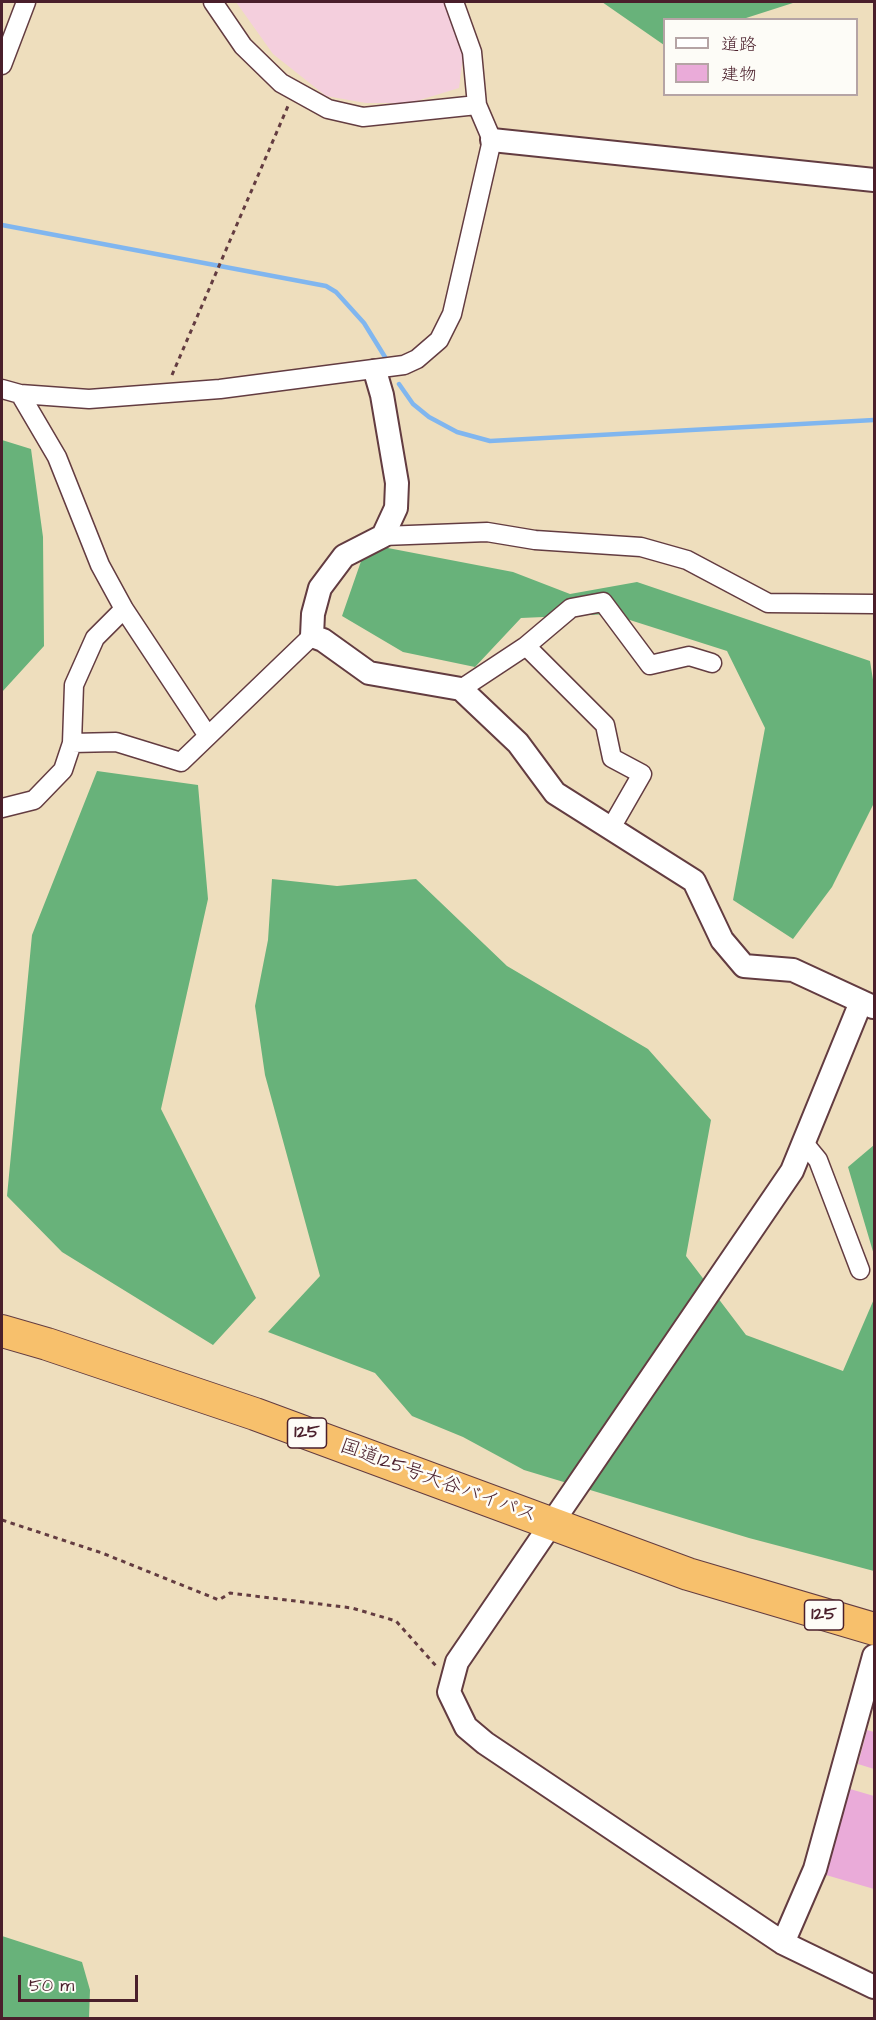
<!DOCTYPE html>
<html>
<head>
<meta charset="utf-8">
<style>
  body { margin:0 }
  #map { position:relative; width:876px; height:2020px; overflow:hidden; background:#eedebd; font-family:"Architects Daughter","Klee One",sans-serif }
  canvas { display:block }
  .frame { position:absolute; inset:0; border:3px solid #4a1f2b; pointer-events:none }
  .legend { position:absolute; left:663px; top:18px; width:195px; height:78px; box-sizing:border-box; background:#fdfcf7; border:2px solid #b5a4a5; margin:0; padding:8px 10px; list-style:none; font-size:18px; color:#4a1f2b }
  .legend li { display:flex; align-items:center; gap:12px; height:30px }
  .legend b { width:30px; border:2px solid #b5a4a5 }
  .scale { position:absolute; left:18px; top:1975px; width:120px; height:27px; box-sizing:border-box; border:3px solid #4a1f2b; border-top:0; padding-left:8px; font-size:18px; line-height:21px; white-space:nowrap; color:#4a1f2b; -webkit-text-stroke:4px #fdfcf7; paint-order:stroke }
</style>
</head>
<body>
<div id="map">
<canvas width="876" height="2020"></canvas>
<div class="frame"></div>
<ul class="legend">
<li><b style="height:8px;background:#fff"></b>道路</li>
<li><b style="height:16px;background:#eaabd9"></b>建物</li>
</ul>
<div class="scale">50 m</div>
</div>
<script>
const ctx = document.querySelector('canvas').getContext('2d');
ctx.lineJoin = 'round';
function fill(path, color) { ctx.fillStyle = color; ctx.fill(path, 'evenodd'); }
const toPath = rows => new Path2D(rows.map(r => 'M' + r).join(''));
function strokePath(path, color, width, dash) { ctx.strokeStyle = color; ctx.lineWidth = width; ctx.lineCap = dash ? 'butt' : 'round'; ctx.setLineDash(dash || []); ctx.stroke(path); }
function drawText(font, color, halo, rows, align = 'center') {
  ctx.font = font + ' "Architects Daughter","Klee One",sans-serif'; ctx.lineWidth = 5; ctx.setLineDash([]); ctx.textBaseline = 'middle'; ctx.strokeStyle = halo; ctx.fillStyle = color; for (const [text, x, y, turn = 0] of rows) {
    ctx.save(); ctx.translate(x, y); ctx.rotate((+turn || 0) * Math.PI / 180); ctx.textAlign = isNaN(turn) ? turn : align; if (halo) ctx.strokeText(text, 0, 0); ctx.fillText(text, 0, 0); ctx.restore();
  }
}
fill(toPath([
  [236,2,447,2,464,50,459,88,410,103,366,103,326,96,273,54]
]), '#f4cfdd');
fill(toPath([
  [602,2,796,2,743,19,664,20,664,45],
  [2,440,31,449,43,537,44,646,2,692],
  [367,544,513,572,570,594,637,582,870,661,874,686,874,803,832,887,793,939,733,900,765,728,727,651,611,614,521,618,475,667,403,652,342,616],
  [97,771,198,785,208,899,161,1109,256,1298,213,1345,62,1252,7,1196,32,935],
  [272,879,337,886,416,879,507,966,648,1049,711,1120,686,1256,746,1335,843,1371,874,1299,874,1571,749,1538,524,1470,463,1437,412,1416,375,1373,268,1332,320,1276,265,1075,255,1006,268,940],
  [874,1145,874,1255,848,1167],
  [2,1936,82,1962,90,1990,89,2018,2,2018]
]), '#68b27a');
strokePath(toPath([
  [2,225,326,286,336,292,364,323,385,357],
  [399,384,413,404,429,417,457,432,490,441,874,420]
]), '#80b6ef', 4.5);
fill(toPath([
  [867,1730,874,1732,874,1769,858,1764],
  [850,1789,874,1796,874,1889,826,1875]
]), '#eaabd9');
const minor = toPath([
  [213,2,243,46,281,83,328,109,363,117,477,105],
  [2,65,26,2],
  [2,389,20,394,89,399,220,389,404,365,417,359,439,340,452,314,492,140,477,105,472,52,454,2],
  [20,394,57,457,100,565,124,609,208,736],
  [383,536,487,532,535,540,641,547,687,560,768,603,874,604],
  [526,646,571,608,603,602,650,665,689,656,712,663],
  [461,689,526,646,605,725,612,758,642,774,611,828],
  [72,743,74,685,95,638,124,609],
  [2,808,34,800,63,770,72,743,116,742,181,762,312,636],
  [804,1143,818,1160,860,1270]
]);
const tertiary = toPath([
  [492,140,874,180],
  [375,371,382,395,397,483,396,508,383,536,344,556,320,588,313,614,312,636,323,640,369,673,461,689,518,743,555,793,694,881,722,940,744,966,793,970,873,1007],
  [861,1002,792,1171,457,1662,449,1692,466,1727,485,1743,783,1943,874,1987],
  [783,1943,815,1869,874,1656]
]);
const trunk = toPath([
  [2,1331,47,1344,255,1414,688,1574,874,1629]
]);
strokePath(minor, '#633c41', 21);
strokePath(tertiary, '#633c41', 26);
strokePath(trunk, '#633c41', 34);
strokePath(toPath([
  [172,375,288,106],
  [2,1520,102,1553,219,1600,230,1593,352,1608,396,1621,437,1667]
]), '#633c41', 3, [4.5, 4.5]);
strokePath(minor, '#fff', 18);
strokePath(tertiary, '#fff', 22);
strokePath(trunk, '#f7c06c', 32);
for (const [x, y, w] of [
  [307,1433,39],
  [824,1615,39]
]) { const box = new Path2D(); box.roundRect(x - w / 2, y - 15, w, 30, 4.5); ctx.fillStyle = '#fdfcf7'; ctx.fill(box); strokePath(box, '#4a1f2b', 1.5); }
drawText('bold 18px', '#4a1f2b', null, [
  ["125",307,1433],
  ["125",824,1615]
]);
drawText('20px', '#4a1f2b', '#fdfcf7', [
  ["国道125号大谷バイパス",438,1482,20]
]);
</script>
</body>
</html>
